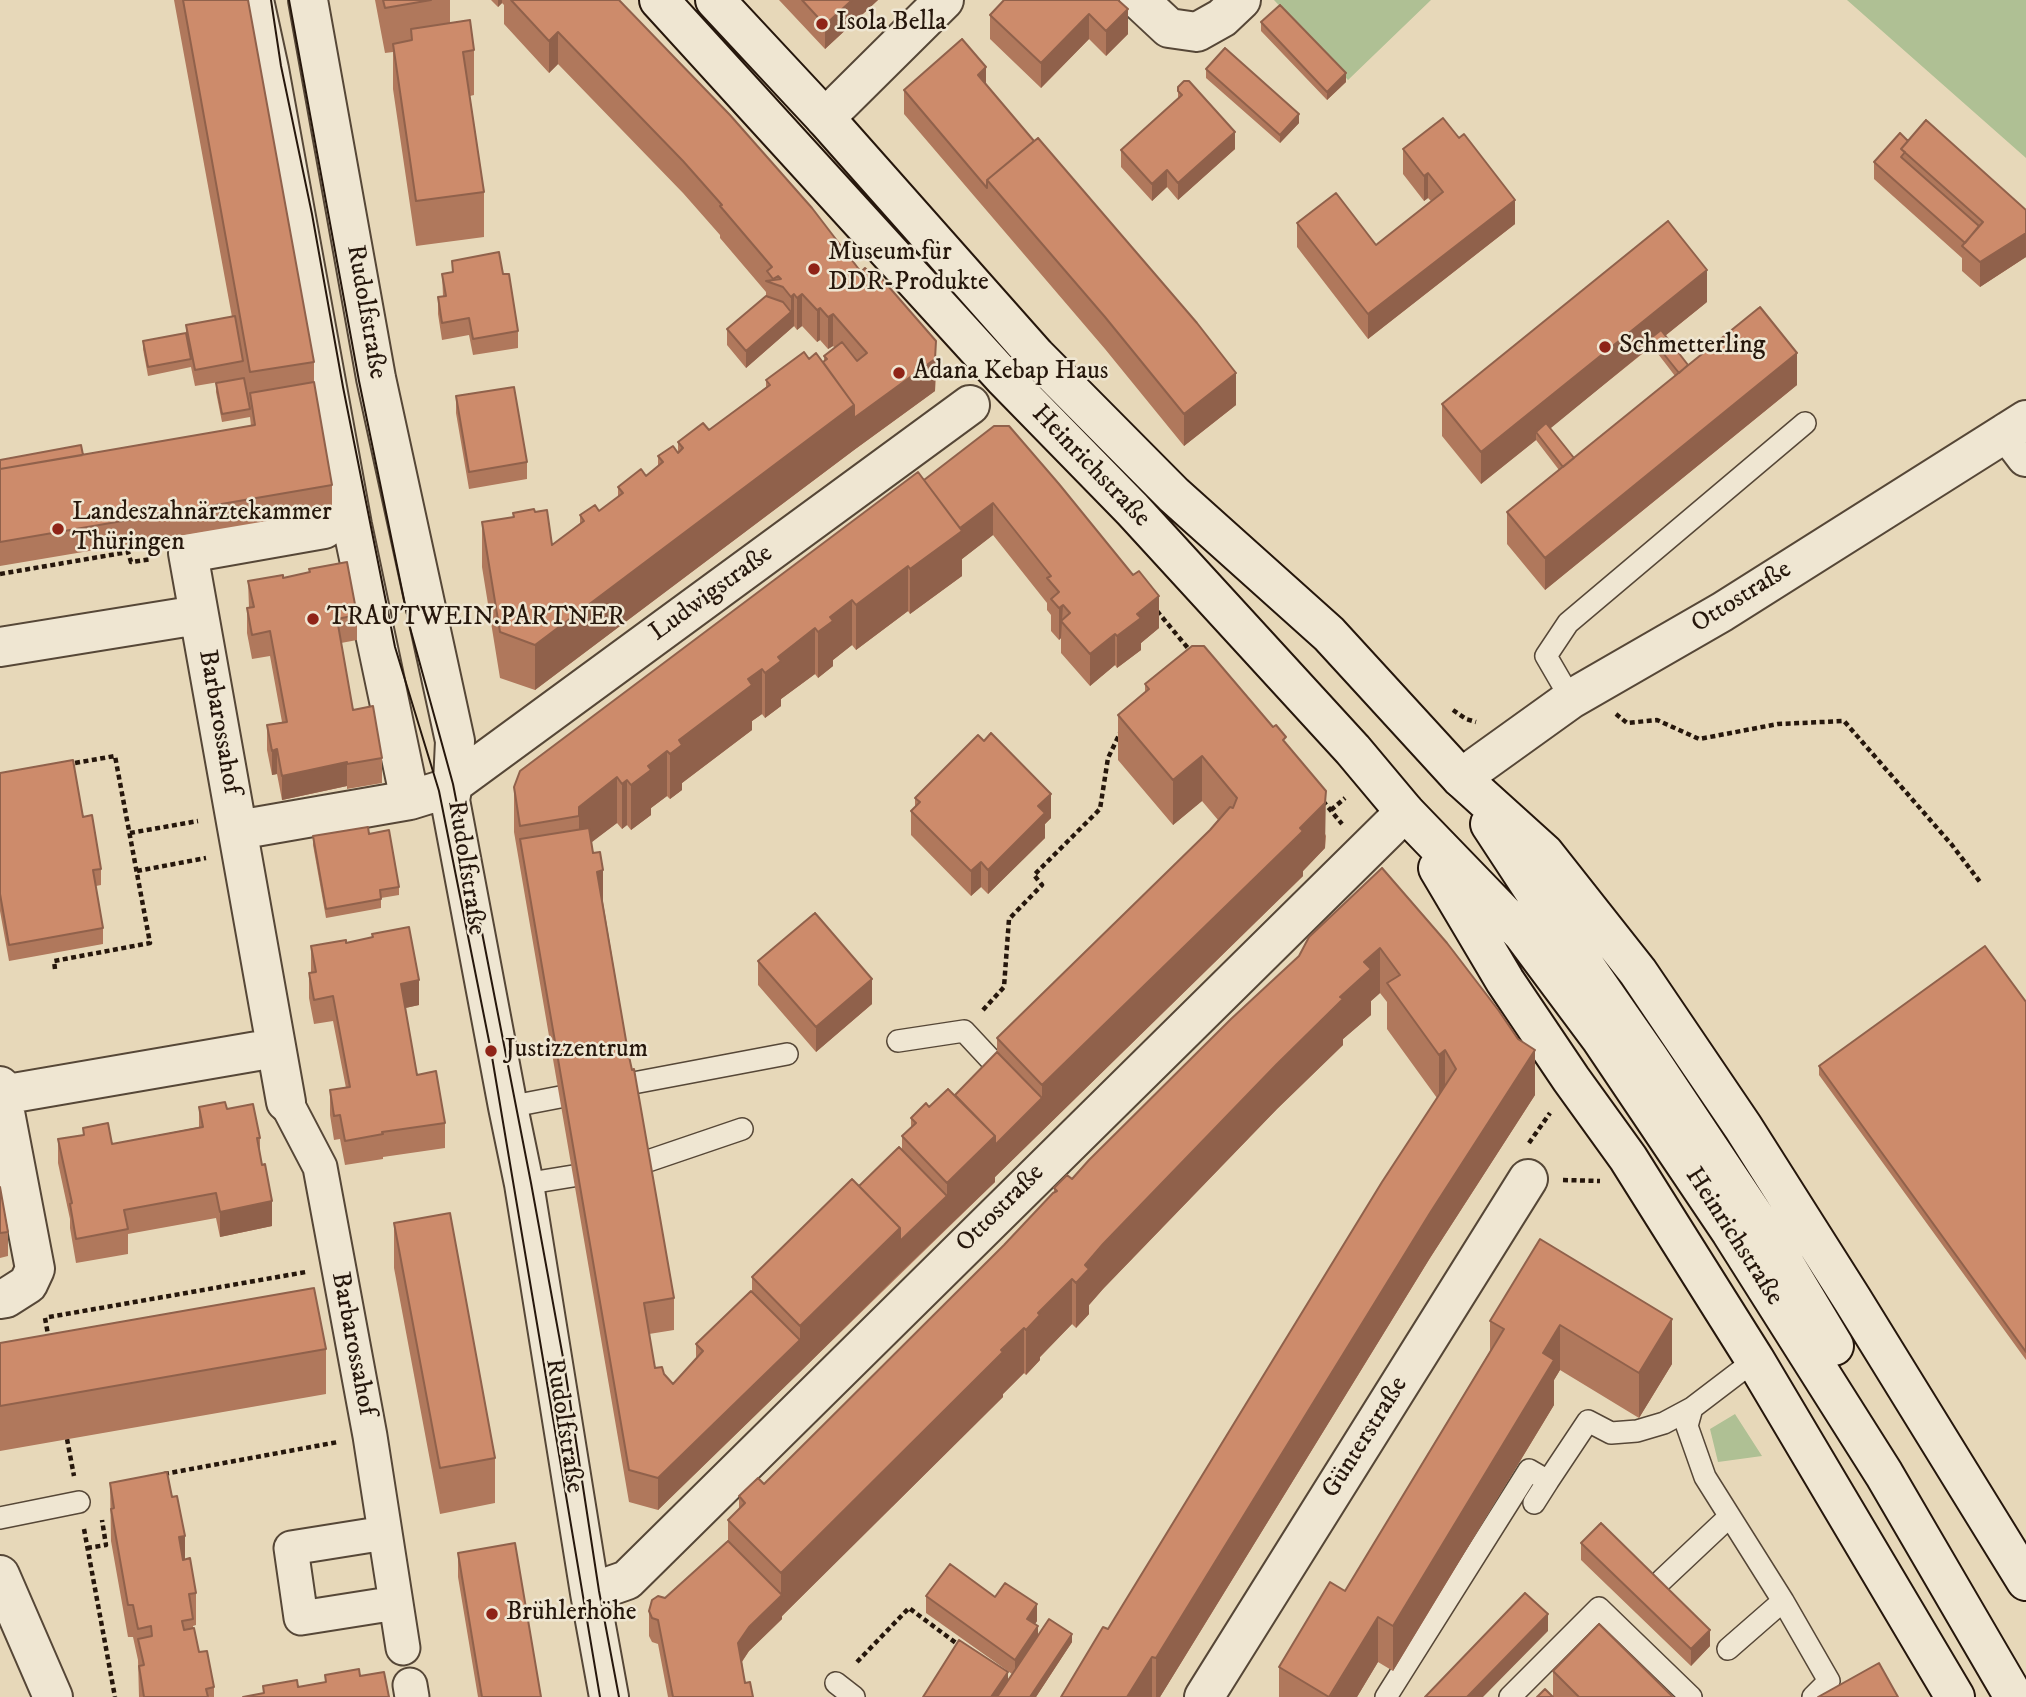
<!DOCTYPE html>
<html>
<head>
<meta charset="utf-8">
<style>
  body { margin:0 }
  canvas { display:block; background:#e7d8b9 }
</style>
</head>
<body>
<canvas width="2026" height="1697"></canvas>
<script>
const ctx = document.querySelector('canvas').getContext('2d');
ctx.lineJoin = 'round';
function fill(path, color) { ctx.fillStyle = color; ctx.fill(path, 'evenodd'); }
const toPath = rows => new Path2D(rows.map(r => 'M' + r).join(''));
function strokePath(path, color, width, dash) { ctx.strokeStyle = color; ctx.lineWidth = width; ctx.lineCap = dash ? 'butt' : 'round'; ctx.setLineDash(dash || []); ctx.stroke(path); }
function drawText(font, color, halo, rows, align = 'center') {
  ctx.font = font + ' "IM FELL DW Pica",serif'; ctx.lineWidth = 5; ctx.setLineDash([]); ctx.textBaseline = 'middle'; ctx.strokeStyle = halo; ctx.fillStyle = color; for (const [text, x, y, turn = 0] of rows) {
    ctx.save(); ctx.translate(x, y); ctx.rotate((+turn || 0) * Math.PI / 180); ctx.textAlign = isNaN(turn) ? turn : align; if (halo) ctx.strokeText(text, 0, 0); ctx.fillText(text, 0, 0); ctx.restore();
  }
}
fill(toPath([
  [1274,0,1431,0,1348,80],
  [1847,0,2026,0,2026,158],
  [1735,1414,1762,1456,1718,1462,1710,1429]
]), '#afc094');
const service = toPath([
  [1571,699,1546,656,1568,623,1805,423],
  [898,1041,964,1031,1005,1075],
  [628,1084,787,1054],
  [508,1107,560,1097],
  [645,1162,742,1129],
  [524,1184,573,1176],
  [1755,1360,1692,1408,1687,1426,1705,1477,1783,1601,1829,1681,1813,1697],
  [1534,1503,1548,1481],
  [0,1518,79,1502],
  [1662,1580,1729,1517],
  [1728,1649,1783,1601],
  [836,1683,854,1697],
  [1386,1697,1529,1470,1548,1481,1588,1421,1611,1433,1637,1431,1664,1423,1692,1408],
  [1510,1697,1599,1608,1691,1697]
]);
const pedestrian = toPath([
  [286,1102,320,1167,370,1436,403,1648],
  [385,1533,291,1548,301,1618,396,1603],
  [410,1685,412,1697]
]);
const minor = toPath([
  [254,0,269,69,352,525,410,800],
  [308,0,376,378,455,741,453,784,450,800,508,1107,524,1184,590,1593,609,1697],
  [1139,0,1169,28,1197,32,1222,18,1241,0],
  [825,118,944,0],
  [2007,432,2026,457],
  [0,647,198,615],
  [1461,778,1571,699,1722,612,2026,420],
  [238,830,410,800,439,791,453,784,970,405],
  [0,1086,35,1269,28,1284,6,1298,0,1299],
  [2,1095,275,1048],
  [286,1102,188,553,324,529],
  [0,1575,53,1697],
  [590,1593,627,1580,1405,812],
  [1204,1697,1528,1179]
]);
const secondary = toPath([
  [659,0,1004,378,1132,509,1353,750,1405,812,1522,933,1601,1039,1731,1232,1884,1474,2014,1697],
  [715,0,825,118,1036,356,1174,495,1329,634,1461,778,1544,853,1638,972,1743,1127,1852,1299,2026,1581],
  [1490,824,1549,914,1649,1058,1771,1241,1834,1346],
  [1438,868,1505,981,1571,1079,1628,1158,1755,1360,1955,1697]
]);
strokePath(service, '#564737', 24);
strokePath(pedestrian, '#564737', 37);
strokePath(minor, '#564737', 42);
strokePath(secondary, '#26170c', 42);
strokePath(toPath([
  [0,574,128,552,131,562,152,559],
  [1157,611,1192,653],
  [1453,710,1466,719,1476,722],
  [1616,714,1627,723,1657,720,1699,739,1778,724,1844,721,1952,845,1980,882],
  [1323,801,1342,824],
  [1331,810,1345,798],
  [130,833,198,821],
  [137,871,206,858],
  [55,969,54,961,150,943,115,756,69,764],
  [983,1010,1004,987,1009,919,1042,885,1034,875,1100,809,1108,758,1121,731],
  [1529,1143,1550,1113],
  [1563,1180,1600,1181],
  [49,1317,306,1272],
  [45,1318,49,1340],
  [67,1439,74,1476],
  [164,1474,338,1442],
  [84,1529,115,1697],
  [87,1548,106,1545,102,1520],
  [857,1662,909,1608,960,1646]
]), '#26170c', 4.5, [5, 3.5]);
strokePath(service, '#efe6d2', 21);
strokePath(pedestrian, '#efe6d2', 33);
strokePath(minor, '#efe6d2', 38);
strokePath(secondary, '#efe6d2', 38);
strokePath(toPath([
  [271,0,281,66,312,214,343,387,395,647,439,791,491,1051,600,1697],
  [289,0,359,381,409,624,453,784,531,1183,564,1363,599,1591,619,1697]
]), '#26170c', 2);
fill(toPath([
  [174,0,248,0,314,362,314,382,332,485,332,510,0,566,0,460,83,455,251,426,250,417,222,422,216,392,216,383,243,379,243,378,195,386,191,367,148,376,143,349,143,341,186,333,186,325,232,317],
  [375,0,450,0,450,23,474,50,474,95,470,96,484,192,484,237,416,246,393,89,393,52,385,53],
  [491,0,619,0,936,373,935,391,854,450,535,690,500,678,482,567,482,522,513,517,513,513,535,512,552,545,580,524,580,515,599,511,618,497,618,487,646,476,658,466,658,456,678,453,678,442,709,430,766,387,766,380,809,359,823,362,824,361,824,356,835,348,833,346,828,349,820,340,817,342,802,326,797,330,794,326,746,368,727,345,727,329,766,296,766,292,720,238,720,235,683,193,558,64,549,73,504,24,504,5,502,3,498,7],
  [779,0,878,0,825,49],
  [1118,0,1128,34,1106,56,1089,39,1041,88,990,39,990,15],
  [1261,22,1346,82,1327,100,1261,31],
  [1206,69,1299,123,1280,143,1206,78],
  [986,85,1236,405,1184,446,1105,349,904,114,904,90],
  [1178,87,1235,149,1178,200,1167,187,1152,201,1121,167,1121,150,1178,99],
  [1908,141,2026,210,2026,257,1980,287,1962,271,1962,258,1874,179,1874,162],
  [1403,149,1515,224,1368,339,1297,247,1297,223,1376,245,1431,201,1428,198,1424,201,1403,174],
  [452,261,503,274,518,331,518,348,473,355,469,335,442,340,438,314,438,297,443,296,442,274,452,272],
  [1707,302,1665,336,1688,365,1797,385,1545,590,1507,544,1507,512,1559,470,1536,440,1481,484,1442,436,1442,404],
  [1652,346,1675,376,1574,458,1550,428],
  [456,396,527,462,527,479,469,489,456,413],
  [994,426,1159,628,1141,643,1141,650,1117,668,1115,665,1090,686,1061,653,1061,638,1059,640,1051,631,1051,615,1047,610,1047,603,993,535,962,559,962,576,910,614,908,611,856,650,852,645,833,660,833,666,818,678,815,674,781,699,781,706,765,718,762,714,752,721,752,730,682,783,682,790,670,799,667,796,651,808,651,815,631,830,627,825,622,829,617,823,591,842,603,902,628,1052,674,1298,674,1330,649,1334,655,1368,664,1374,673,1384,696,1359,696,1344,752,1291,752,1277,902,1149,902,1136,911,1127,911,1118,929,1107,955,1095,997,1052,997,1038,1210,830,1218,820,1202,801,1173,825,1118,760,1118,715,1145,693,1145,684,1286,745,1326,836,1325,848,1303,871,1303,876,995,1177,995,1182,658,1510,629,1502,514,832,514,787,924,480],
  [309,569,357,615,357,640,341,643,353,710,382,758,382,783,347,789,347,786,282,800,277,774,272,775,267,750,267,725,282,722,270,656,252,659,247,633,247,608,249,608,248,581,283,578,309,573],
  [0,773,83,817,101,869,101,885,96,886,103,928,103,944,9,961,0,911],
  [915,798,1051,818,1045,824,1045,838,988,894,981,887,971,896,911,835,911,811,915,807],
  [369,834,399,887,399,895,381,898,381,908,326,918,313,845,313,836],
  [1382,868,1535,1095,1430,1258,1160,1697,1061,1697,1108,1629,1437,1098,1387,1029,1387,1002,1380,993,1371,1001,1371,1015,1343,1039,1343,1045,1277,1109,1103,1289,1089,1305,1089,1314,1076,1328,1072,1324,1040,1357,1040,1360,1026,1375,1024,1373,1003,1394,1003,1397,782,1616,782,1619,749,1651,742,1662,745,1683,753,1697,668,1697,658,1644,652,1642,649,1636,649,1611,665,1598,728,1541,728,1520,739,1510,739,1496,764,1484,1004,1245,1054,1193,1054,1188,1072,1179,1299,956],
  [346,943,419,1005,405,1008,417,1075,445,1123,445,1148,383,1157,383,1159,345,1165,340,1139,334,1140,330,1115,330,1090,346,1088,333,1021,314,1024,309,998,309,973,311,973,311,946],
  [758,961,872,1004,816,1052,758,985],
  [2026,1002,2026,1360,1819,1075,1819,1066],
  [199,1107,227,1109,260,1138,260,1154,272,1226,220,1237,216,1218,128,1234,128,1254,76,1263,70,1228,70,1219,58,1163,58,1139,83,1135,83,1128,112,1144,199,1127],
  [0,1187,8,1232,8,1256,0,1258],
  [394,1223,495,1458,495,1503,440,1514,394,1268],
  [1540,1239,1672,1364,1639,1418,1560,1370,1554,1380,1554,1405,1393,1671,1378,1662,1357,1697,1279,1697,1279,1667,1345,1591,1490,1351,1490,1321],
  [0,1343,326,1349,326,1394,0,1451],
  [110,1483,172,1497,185,1559,196,1593,196,1625,193,1626,193,1629,199,1652,214,1687,214,1697,139,1697,138,1660,133,1637,128,1637,111,1541],
  [1581,1543,1710,1646,1691,1666,1581,1560],
  [458,1553,541,1697,478,1697,458,1577],
  [926,1596,995,1597,1037,1621,1035,1624,1038,1635,1072,1642,1036,1697,923,1697,1008,1680,1012,1674,926,1613],
  [1553,1671,1673,1697,1554,1697,1553,1696]
]), '#b0785c');
fill(toPath([
  [498,0,502,0,502,3,498,7],
  [852,0,878,0,825,49,825,25],
  [1128,9,1128,34,1106,56,1106,31],
  [1089,14,1089,39,1041,88,1041,63],
  [558,32,558,64,549,73,549,41],
  [986,67,986,92,978,75],
  [1346,73,1346,82,1327,100,1327,92],
  [1299,114,1299,123,1280,143,1280,135],
  [1235,132,1235,149,1178,200,1178,183],
  [1167,170,1167,187,1152,201,1152,184],
  [1428,173,1428,198,1424,201,1424,176],
  [1515,200,1515,224,1368,339,1368,314],
  [2026,233,2026,257,1980,287,1980,262],
  [1707,270,1707,302,1656,343,1651,338,1651,346,1540,437,1536,432,1536,440,1481,484,1481,452],
  [794,294,794,326,746,368,746,351,791,312,791,297],
  [802,294,802,326,797,330,797,298],
  [820,308,820,340,817,342,817,310],
  [833,314,833,346,828,349,828,317],
  [936,341,935,391,854,450,535,690,535,645],
  [1797,353,1797,385,1545,590,1545,558],
  [1236,373,1236,405,1184,446,1184,414],
  [993,503,993,535,962,559,962,576,910,614,910,569,954,533],
  [908,566,908,611,856,650,856,605],
  [1159,596,1159,628,1141,643,1141,650,1117,668,1117,636,1137,614],
  [852,600,852,645,833,660,833,666,818,678,818,632,830,617],
  [1063,605,1061,638,1059,640,1059,608],
  [815,628,815,674,781,699,781,706,765,718,765,673,778,657],
  [1115,634,1115,665,1090,686,1090,654],
  [762,669,762,714,752,721,752,730,682,783,682,790,670,799,670,754,679,740,748,679],
  [277,749,277,774,272,775,272,751],
  [667,751,667,796,651,808,651,815,631,830,631,785,648,766],
  [1202,756,1202,801,1173,825,1173,780],
  [347,762,347,786,282,800,282,776],
  [617,777,617,823,579,852,579,807],
  [627,780,627,825,622,829,622,784],
  [1326,791,1325,848,1303,871,1303,876,995,1177,995,1182,947,1228,947,1183,995,1136,1042,1098,1042,1085,1300,828],
  [1051,794,1051,818,1045,824,1045,838,988,894,988,870,1038,806],
  [981,862,981,887,971,896,971,871],
  [603,870,603,902,597,904,597,872],
  [1380,948,1380,993,1371,1001,1371,1015,1343,1039,1343,1045,1277,1109,1103,1289,1089,1305,1089,1314,1076,1328,1076,1283,1085,1265,1103,1244,1340,997,1364,962],
  [872,979,872,1004,816,1052,816,1027],
  [419,980,419,1005,401,1009,401,984],
  [1445,1050,1445,1095,1439,1100,1439,1055],
  [1535,1050,1535,1095,1430,1258,1160,1697,1156,1697,1156,1658,1430,1213],
  [947,1196,947,1228,900,1273,900,1241],
  [272,1201,272,1226,220,1237,220,1212],
  [900,1228,900,1273,800,1372,800,1326],
  [1072,1279,1072,1324,1040,1357,1040,1360,1026,1375,1026,1330,1038,1313],
  [1672,1319,1672,1364,1639,1418,1639,1373],
  [1560,1325,1560,1370,1554,1380,1554,1405,1393,1671,1393,1626,1543,1353],
  [1024,1328,1024,1373,1003,1394,1003,1397,782,1616,782,1619,749,1651,738,1667,738,1643,749,1627,781,1596,781,1573],
  [800,1340,800,1372,658,1510,658,1478],
  [185,1536,185,1568,179,1537],
  [1037,1604,1037,1621,1027,1636,1027,1619],
  [1548,1614,1548,1631,1483,1697,1467,1697],
  [1378,1617,1378,1662,1357,1697,1330,1697],
  [1038,1626,1038,1643,1015,1677,1015,1660],
  [1710,1630,1710,1646,1691,1666,1691,1649],
  [1072,1634,1072,1642,1036,1697,1030,1697],
  [1152,1657,1152,1697,1127,1697],
  [1008,1672,1008,1689,1002,1697,991,1697]
]), '#90614b');
const building = toPath([
  [183,0,248,0,314,362,250,372,183,0],
  [383,0,431,0,385,8,383,0],
  [511,0,619,0,730,115,812,208,861,272,865,268,878,282,882,279,936,341,935,359,854,418,854,405,823,362,827,359,824,356,842,342,857,361,867,353,833,314,828,317,820,308,817,310,802,294,797,298,794,294,791,297,783,287,766,281,781,279,778,276,773,279,767,271,772,267,720,206,722,205,683,161,558,32,549,41,511,0],
  [802,0,852,0,825,25,802,0],
  [1004,0,1118,0,1128,9,1106,31,1089,14,1041,63,990,15,1004,0],
  [1280,5,1346,73,1327,92,1261,22,1280,5],
  [470,20,474,50,463,52,484,192,416,201,393,44,412,40,411,29,470,20],
  [962,39,986,67,978,75,1034,141,987,180,987,188,904,90,962,39],
  [1225,48,1299,114,1280,135,1206,69,1225,48],
  [1184,81,1189,81,1235,132,1178,183,1167,170,1152,184,1121,150,1182,95,1178,91,1178,87,1184,81],
  [1443,118,1459,138,1464,134,1515,200,1368,314,1297,223,1336,193,1376,245,1443,192,1428,173,1424,176,1403,149,1443,118],
  [1926,120,2026,210,2026,233,1980,262,1962,246,1983,222,1901,149,1926,120],
  [1900,133,1908,141,1901,149,1905,152,1901,157,1979,226,1965,243,1874,162,1900,133],
  [1038,138,1197,323,1236,373,1184,414,1105,317,987,180,1038,138],
  [1668,221,1707,270,1481,452,1442,404,1668,221],
  [499,252,503,274,509,274,518,331,473,339,469,318,442,323,438,297,446,296,442,274,453,272,452,261,499,252],
  [766,296,783,302,791,312,746,351,727,329,766,296],
  [1760,307,1797,353,1545,558,1507,512,1760,307],
  [235,316,243,361,195,370,186,325,235,316],
  [1661,330,1688,365,1679,373,1651,338,1661,330],
  [186,333,191,359,148,367,143,341,186,333],
  [804,352,809,359,816,353,854,405,535,645,500,632,482,522,514,517,513,513,534,509,535,512,547,510,552,545,584,521,580,515,595,505,599,511,623,493,618,487,641,469,646,476,663,462,658,456,673,446,678,453,683,448,678,442,703,423,709,430,770,385,766,380,804,352],
  [244,378,250,409,222,414,216,383,244,378],
  [314,382,332,485,0,542,0,469,255,425,250,393,314,382],
  [514,387,527,462,469,472,456,396,514,387],
  [1546,423,1574,458,1563,467,1536,432,1546,423],
  [994,426,1009,426,1059,484,1133,575,1139,571,1159,596,1137,614,1141,618,1117,636,1115,634,1090,654,1061,621,1070,613,1063,605,1059,608,1051,599,1059,592,1047,578,1051,576,993,503,960,528,924,480,994,426],
  [81,445,83,455,0,469,0,460,81,445],
  [918,472,962,531,910,569,908,566,856,605,852,600,830,617,833,621,818,632,815,628,778,657,781,661,765,673,762,669,748,679,752,685,679,740,682,745,670,754,667,751,648,766,651,770,631,785,627,780,622,784,617,777,579,807,579,816,520,826,514,787,520,771,918,472],
  [347,562,357,615,337,619,353,710,373,706,382,758,347,764,347,762,282,776,277,749,272,751,267,725,287,722,270,631,252,635,247,608,254,607,248,581,283,575,283,578,310,572,309,569,347,562],
  [1192,646,1204,646,1273,727,1276,725,1286,737,1283,740,1326,791,1325,803,1300,828,1303,831,1042,1085,997,1038,1210,830,1230,807,1233,808,1237,798,1202,756,1173,780,1118,715,1149,689,1145,684,1192,646],
  [991,733,1051,794,1038,806,1045,813,988,870,981,862,971,871,911,811,920,802,915,798,978,735,984,741,991,733],
  [73,760,83,817,92,815,101,869,93,870,103,928,9,945,0,894,0,773,73,760],
  [368,827,369,834,389,830,399,887,380,890,381,899,326,909,313,836,368,827],
  [589,828,593,853,600,852,603,870,597,872,628,1052,632,1070,634,1069,674,1298,644,1303,655,1368,662,1367,664,1374,673,1384,703,1351,696,1344,751,1291,800,1340,658,1478,629,1470,520,839,589,828],
  [1382,868,1447,943,1499,1011,1518,1039,1535,1050,1430,1213,1156,1658,1152,1657,1127,1697,1061,1697,1103,1627,1108,1629,1382,1182,1456,1069,1445,1050,1439,1055,1387,983,1400,975,1380,948,1364,962,1371,969,1340,997,1343,999,1277,1064,1103,1244,1085,1265,1089,1269,1076,1283,1072,1279,1038,1313,1040,1315,1026,1330,1024,1328,1001,1350,1003,1352,781,1573,728,1520,745,1503,739,1496,758,1478,764,1484,1004,1245,1053,1193,1057,1191,1054,1188,1067,1175,1072,1179,1089,1160,1231,1019,1299,956,1309,937,1382,868],
  [815,913,872,979,816,1027,758,961,815,913],
  [409,927,419,980,401,984,417,1075,436,1071,445,1123,382,1132,383,1134,345,1141,340,1115,334,1116,330,1090,350,1087,333,996,314,1000,309,973,316,972,311,946,346,940,346,943,373,937,372,934,409,927],
  [1985,946,2026,1002,2026,1352,1819,1066,1985,946],
  [997,1052,1042,1098,995,1145,995,1136,955,1095,997,1052],
  [948,1089,995,1136,947,1183,902,1136,916,1123,911,1118,926,1103,929,1107,948,1089],
  [225,1102,227,1109,253,1104,260,1138,257,1138,262,1165,265,1164,272,1201,220,1212,216,1193,124,1210,128,1229,76,1239,70,1204,72,1203,58,1139,84,1135,83,1128,108,1123,112,1144,203,1127,199,1107,225,1102],
  [899,1147,947,1196,900,1241,900,1228,859,1186,899,1147],
  [852,1179,900,1228,800,1326,752,1277,852,1179],
  [0,1187,8,1232,0,1233,0,1187],
  [450,1213,495,1458,440,1468,394,1223,450,1213],
  [1540,1239,1672,1319,1639,1373,1560,1325,1543,1353,1554,1360,1393,1626,1378,1617,1329,1697,1279,1667,1330,1582,1345,1591,1504,1329,1490,1321,1540,1239],
  [314,1288,326,1349,0,1406,0,1343,314,1288],
  [167,1472,172,1497,177,1496,185,1536,179,1537,183,1560,190,1558,196,1593,189,1594,193,1619,182,1621,184,1630,194,1628,199,1652,207,1651,214,1687,206,1689,208,1697,144,1697,139,1666,144,1665,138,1639,152,1636,151,1626,138,1629,133,1605,128,1605,111,1509,114,1508,110,1483,167,1472],
  [1601,1523,1710,1630,1691,1649,1581,1543,1601,1523],
  [728,1541,782,1595,749,1627,738,1643,745,1683,750,1682,753,1697,673,1697,658,1620,652,1618,649,1611,652,1600,658,1596,665,1598,728,1541],
  [515,1543,541,1697,482,1697,458,1553,515,1543],
  [950,1564,995,1597,1005,1583,1037,1604,1027,1619,1038,1626,1015,1660,926,1596,950,1564],
  [1525,1593,1548,1614,1467,1697,1425,1697,1525,1593],
  [1049,1619,1072,1634,1030,1697,997,1697,1049,1619],
  [1599,1624,1673,1697,1579,1697,1553,1671,1599,1624],
  [959,1640,1008,1672,991,1697,923,1697,959,1640],
  [1879,1663,1898,1697,1818,1697,1879,1663],
  [359,1669,360,1676,384,1672,389,1697,243,1697,264,1693,263,1686,297,1680,298,1687,326,1682,325,1675,359,1669],
  [1545,1689,1553,1697,1537,1697,1545,1689]
]);
fill(building, '#cd8b6b');
strokePath(building, '#90614b', 2);
for (const [x, y, r, color] of [
  [822,24,7,"#8f2418"],
  [814,269,7,"#8f2418"],
  [1605,347,7,"#8f2418"],
  [899,373,7,"#8f2418"],
  [58,529,7,"#8f2418"],
  [313,619,7,"#8f2418"],
  [491,1051,7,"#8f2418"],
  [492,1614,7,"#8f2418"]
]) { const dot = new Path2D(); dot.arc(x, y, r, 0, 2 * Math.PI); ctx.fillStyle = color; ctx.fill(dot); strokePath(dot, '#efe6d2', 2.5); }
drawText('26px', '#26170c', '#efe6d2', [
  ["Isola Bella",836,24],
  ["Museum für",828,254],
  ["DDR-Produkte",828,284],
  ["Schmetterling",1619,347],
  ["Adana Kebap Haus",913,373],
  ["Landeszahnärztekammer",72,514],
  ["Thüringen",72,544],
  ["TRAUTWEIN.PARTNER",327,619],
  ["Justizzentrum",505,1051],
  ["Brühlerhöhe",506,1614]
], 'left');
drawText('26px', '#26170c', '#efe6d2', [
  ["Rudolfstraße",365,312,80],
  ["Heinrichstraße",1090,467,46],
  ["Ludwigstraße",712,594,-36],
  ["Ottostraße",1742,598,-32],
  ["Barbarossahof",218,722,80],
  ["Rudolfstraße",465,868,81],
  ["Ottostraße",1001,1209,-45],
  ["Heinrichstraße",1733,1237,57],
  ["Barbarossahof",352,1344,79],
  ["Rudolfstraße",563,1426,81],
  ["Günterstraße",1366,1438,-58]
]);
</script>
</body>
</html>
